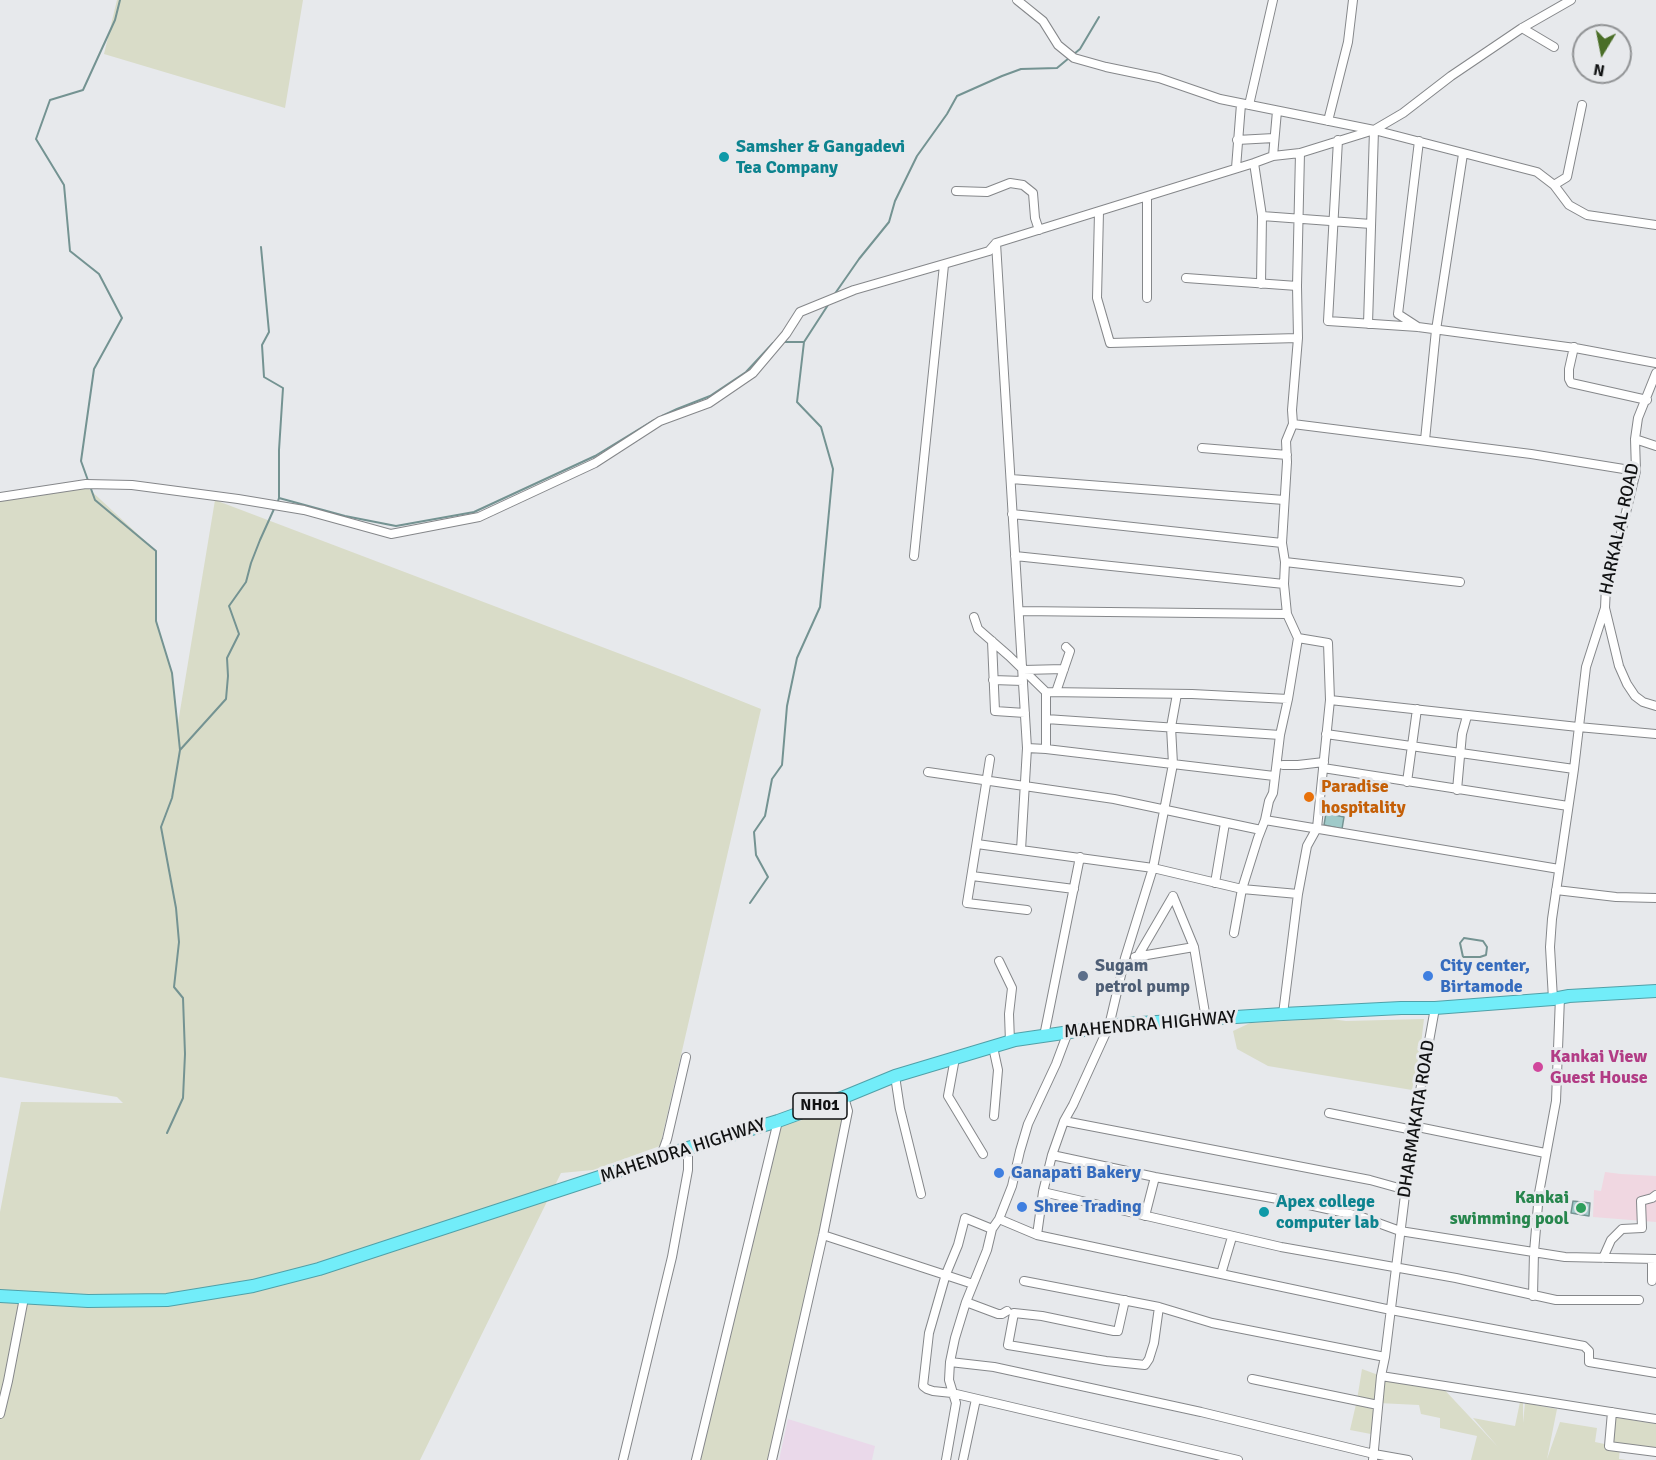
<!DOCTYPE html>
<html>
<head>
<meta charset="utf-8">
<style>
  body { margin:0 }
  #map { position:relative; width:1656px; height:1460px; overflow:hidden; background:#e7e9ec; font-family:Signika,sans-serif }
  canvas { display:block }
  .north { position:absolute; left:1572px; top:24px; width:60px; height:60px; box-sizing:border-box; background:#e7e9ec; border:2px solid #919395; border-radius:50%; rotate:190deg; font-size:16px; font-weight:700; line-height:24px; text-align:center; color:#111213 }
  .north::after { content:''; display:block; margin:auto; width:21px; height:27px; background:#4a6e27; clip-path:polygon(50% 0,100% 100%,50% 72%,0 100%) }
</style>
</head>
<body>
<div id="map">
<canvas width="1656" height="1460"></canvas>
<div class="north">N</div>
</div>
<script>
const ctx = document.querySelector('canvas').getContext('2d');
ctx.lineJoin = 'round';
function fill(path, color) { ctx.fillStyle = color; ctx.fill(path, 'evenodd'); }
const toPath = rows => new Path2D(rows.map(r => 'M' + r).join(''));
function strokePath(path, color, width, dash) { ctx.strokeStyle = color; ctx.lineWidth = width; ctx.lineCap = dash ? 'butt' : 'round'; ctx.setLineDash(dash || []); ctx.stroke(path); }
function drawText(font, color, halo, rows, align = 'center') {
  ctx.font = font + ' Signika,sans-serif'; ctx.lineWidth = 6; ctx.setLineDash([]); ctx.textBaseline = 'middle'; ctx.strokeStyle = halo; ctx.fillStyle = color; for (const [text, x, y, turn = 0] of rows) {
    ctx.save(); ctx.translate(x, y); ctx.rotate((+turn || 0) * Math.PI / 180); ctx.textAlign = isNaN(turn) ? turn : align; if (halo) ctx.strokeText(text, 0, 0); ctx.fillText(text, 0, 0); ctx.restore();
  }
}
fill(toPath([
  [788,1419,875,1446,872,1460,779,1460]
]), '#ead9ea');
fill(toPath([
  [1605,1172,1621,1174,1656,1176,1656,1222,1593,1217,1594,1190,1601,1191]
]), '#f0d7e1');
fill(toPath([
  [117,0,303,0,285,108,104,54],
  [88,488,156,551,156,621,172,673,178,723,215,500,681,677,761,709,660,1146,593,1170,561,1173,420,1460,0,1460,0,1212,21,1102,123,1103,117,1097,0,1077,0,498],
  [1324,1018,1346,1021,1424,1019,1421,1044,1412,1090,1268,1066,1237,1049,1233,1031,1250,1023,1302,1020],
  [848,1107,769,1460,698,1460,781,1126],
  [1362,1369,1381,1376,1440,1385,1498,1447,1473,1418,1515,1426,1520,1402,1523,1403,1523,1423,1525,1403,1557,1409,1547,1459,1560,1422,1597,1428,1595,1442,1609,1445,1613,1417,1656,1424,1656,1452,1620,1447,1619,1459,1626,1460,1471,1460,1477,1436,1440,1428,1440,1418,1421,1414,1419,1405,1378,1403,1376,1435,1350,1430,1357,1400]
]), '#d9dcc8');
const water = toPath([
  [1326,813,1344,817,1342,829,1324,825,1326,813],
  [1573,1201,1590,1203,1589,1216,1571,1213,1573,1201]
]);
fill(water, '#9fcac9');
strokePath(water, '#749392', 1.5);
strokePath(toPath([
  [120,0,115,20,83,90,50,100,36,139,64,185,70,251,99,274,122,318,94,369,81,461,95,500,156,551,156,621,172,673,180,750],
  [1074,54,1080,49,1099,17],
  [261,247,269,332,262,345,264,377,283,388,279,450,279,498,277,504],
  [834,295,859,259,889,222,895,201,917,156,947,114,957,96,1002,76,1021,69,1057,68,1069,58],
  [784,342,803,342],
  [662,416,677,409,710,396,746,372,773,343],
  [279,498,345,516,396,526,474,512,595,456,654,420],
  [750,903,768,877,756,855,754,832,765,816,772,779,782,765,787,706,797,658,820,607,833,469,821,427,797,402,804,342,828,305],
  [1464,938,1483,941,1487,947,1486,955,1480,957,1463,957,1460,943,1464,938],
  [167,1133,183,1098,185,1054,183,998,174,987,179,942,176,908,161,827,172,798,180,750,226,699,228,676,227,658,239,634,229,606,246,582,251,563,260,540,274,509]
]), '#749392', 2);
const minor = toPath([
  [1017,0,1043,21,1058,45,1074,58,1106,67,1159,78,1220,99,1374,130,1537,172,1554,185,1569,205,1587,215,1656,225],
  [1522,28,1554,47],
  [1249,105,1273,0],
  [1328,121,1348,42,1353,0],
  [1237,140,1274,138],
  [1338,140,1328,321,1418,327,1575,348,1656,363],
  [1273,156,1277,111],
  [1254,163,1262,216,1261,284],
  [1236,168,1241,104],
  [1554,185,1567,177,1582,105],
  [956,191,987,192,1010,183,1023,185,1033,193,1035,218,1039,230],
  [1147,197,1147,298],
  [1099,212,1097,298,1110,343,1298,338],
  [1262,216,1371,224],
  [996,243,1027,748,1021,850],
  [1186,278,1297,286],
  [1368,324,1374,130],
  [1418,327,1398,314,1419,141],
  [1574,347,1569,369,1569,379,1571,383,1647,400],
  [1656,373,1638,418,1635,439,1636,471,1621,533,1606,586,1605,608,1619,666,1627,684,1635,696,1643,702,1656,706],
  [1293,424,1531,454,1636,471],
  [1635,439,1656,446],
  [1425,440,1436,330,1463,154],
  [1202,448,1287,455],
  [1011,479,1284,500],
  [0,497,86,484,132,485,238,499,304,510,391,534,479,517,595,463,660,421,709,403,753,373,786,334,800,312,854,290,989,251,996,243,1254,163,1273,156,1300,153,1374,130,1403,113,1451,76,1522,28,1571,0],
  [1012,514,1282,543],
  [914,556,944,265],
  [1015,556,1284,584],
  [1285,562,1460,582],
  [1019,611,1287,614],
  [974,617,978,629,1009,656,1046,692],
  [992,641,995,711,1025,713],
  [1023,670,1064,669],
  [993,680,1023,681],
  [1056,692,1070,651,1066,647],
  [1177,694,1171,727,1173,764,1153,868,1125,958,1109,1026,1073,1105,1064,1121,1370,1180,1406,1190],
  [1330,700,1578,727,1656,734],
  [1046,719,1280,735],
  [1326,734,1574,769],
  [1027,748,1046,749,1274,776],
  [1046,749,1046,692,1192,694,1288,699],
  [990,759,967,903,1027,910],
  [1283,765,1298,765,1324,762],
  [1323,768,1568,806],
  [928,772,1114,799,1261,830],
  [1407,782,1417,709],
  [1457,790,1462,734,1467,716],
  [1265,820,1559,869],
  [977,844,1153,868,1242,889,1298,894],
  [972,876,1074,889],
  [1215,883,1225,823],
  [1556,890,1616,897,1656,898],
  [1173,896,1194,947,1206,1019],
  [1234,933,1242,889,1258,838,1265,820,1269,801,1273,793,1280,735,1288,699,1298,638,1287,614,1284,584,1285,562,1282,543,1287,462,1286,441,1293,424,1292,410,1298,338,1297,286,1300,153],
  [1138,956,1173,896],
  [1135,957,1194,947],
  [999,961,1012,988,1009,1014,1010,1042],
  [1553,999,1550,947,1552,919,1574,769,1586,667,1605,608],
  [1283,1014,1298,894,1307,846,1317,828,1330,700,1328,643,1298,638],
  [1044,1036,1080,857],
  [993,1047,998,1070,994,1116],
  [955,1058,948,1096,983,1154],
  [895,1076,900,1109,921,1194],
  [1329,1113,1413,1130],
  [1064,1121,1052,1155,1155,1177,1300,1203,1359,1216,1400,1231,1565,1257,1656,1259],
  [1413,1126,1545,1153],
  [661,1156,667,1139,686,1057],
  [1043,1192,1281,1247,1456,1278,1556,1300,1639,1300],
  [1145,1216,1155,1177],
  [999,1219,1037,1235,1391,1310,1584,1346,1589,1351,1589,1362,1656,1373],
  [992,1229,965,1218,958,1245,946,1274,929,1333,923,1386,927,1389,933,1391,952,1393,1238,1460],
  [823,1235,973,1284],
  [1037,1235,1043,1192,1052,1155],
  [1603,1258,1611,1240,1622,1229,1642,1228,1641,1201,1652,1198,1656,1195],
  [1652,1259,1652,1281],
  [1221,1274,1232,1237],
  [1024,1281,1159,1307,1212,1323,1385,1357],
  [1533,1296,1534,1252,1539,1193,1556,1101,1560,997],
  [1125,1300,1118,1331,1114,1331,1042,1316,1014,1313,1008,1345,1106,1361,1145,1365,1149,1359,1154,1343,1159,1307],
  [966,1302,998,1314,1002,1314,1007,1311],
  [950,1362,994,1367,1201,1412,1374,1454,1408,1460],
  [1381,1376,1656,1419],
  [1252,1379,1378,1405],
  [1612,1412,1609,1446,1656,1452],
  [0,1414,8,1381,24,1298],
  [623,1460,672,1257,688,1170,688,1148],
  [696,1460,778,1121],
  [772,1460,823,1235,848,1111,844,1097],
  [946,1460,956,1403,949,1380,950,1362,955,1338,966,1302,987,1250,992,1229,999,1219,1012,1186,1020,1151,1028,1124,1056,1064,1068,1032],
  [963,1460,976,1399],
  [1373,1460,1381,1376,1385,1357,1413,1130,1435,1008]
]);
const highway = toPath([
  [0,1296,88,1301,167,1300,253,1286,319,1269,688,1148,778,1121,844,1097,895,1076,1015,1040,1125,1024,1283,1014,1401,1008,1435,1008,1553,999,1569,996,1656,991]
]);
strokePath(minor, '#85878a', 10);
strokePath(highway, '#50a0a8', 14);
strokePath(minor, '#fff', 8);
strokePath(highway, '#72edf9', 12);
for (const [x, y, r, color] of [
  [724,157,6,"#0f9aa8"],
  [1309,797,6,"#e8710a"],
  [1083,976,6,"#5c6f8a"],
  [1428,976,6,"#3f7fe0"],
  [1538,1067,6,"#d1479c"],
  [999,1173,6,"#3f7fe0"],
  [1022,1207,6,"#3f7fe0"],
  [1581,1208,6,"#2e9e5b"],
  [1264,1212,6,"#0f9aa8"]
]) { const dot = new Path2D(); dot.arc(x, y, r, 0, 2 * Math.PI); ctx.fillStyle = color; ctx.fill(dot); strokePath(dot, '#e7e9ec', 2); }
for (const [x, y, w] of [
  [820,1106,54]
]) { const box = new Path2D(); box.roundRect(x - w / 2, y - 13, w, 26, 4.5); ctx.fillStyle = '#e7e9ec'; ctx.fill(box); strokePath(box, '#111213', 1.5); }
drawText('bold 16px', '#111213', null, [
  ["NH01",820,1106]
]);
drawText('bold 18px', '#0d838f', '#e7e9ec', [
  ["Samsher & Gangadevi",736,147],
  ["Tea Company",736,168],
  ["Apex college",1276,1202],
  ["computer lab",1276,1223]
], 'left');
drawText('18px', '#111213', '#e7e9ec', [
  ["HARKALAL ROAD",1620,529,-78],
  ["MAHENDRA HIGHWAY",1150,1025,-5],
  ["DHARMAKATA ROAD",1417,1119,-81],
  ["MAHENDRA HIGHWAY",683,1151,-18]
]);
drawText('bold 18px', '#c56008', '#e7e9ec', [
  ["Paradise",1321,787],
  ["hospitality",1321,808]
], 'left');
drawText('bold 18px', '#4e5e75', '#e7e9ec', [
  ["Sugam",1095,966],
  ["petrol pump",1095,987]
], 'left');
drawText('bold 18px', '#366cbe', '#e7e9ec', [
  ["City center,",1440,966],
  ["Birtamode",1440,987],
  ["Ganapati Bakery",1011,1173],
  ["Shree Trading",1034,1207]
], 'left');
drawText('bold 18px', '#b23c85', '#e7e9ec', [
  ["Kankai View",1550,1057],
  ["Guest House",1550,1078]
], 'left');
drawText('bold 18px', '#27864d', '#e7e9ec', [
  ["Kankai",1569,1198],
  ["swimming pool",1569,1219]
], 'right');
</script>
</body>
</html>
